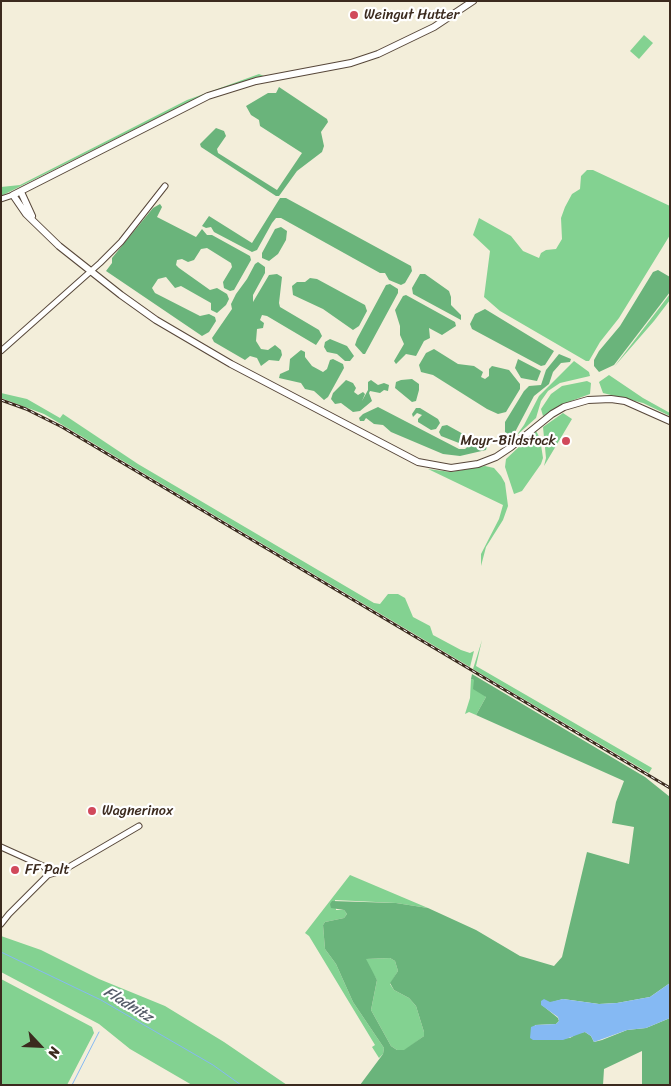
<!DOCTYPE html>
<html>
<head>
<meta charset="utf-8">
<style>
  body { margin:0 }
  #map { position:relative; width:671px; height:1086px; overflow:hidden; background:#f3eeda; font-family:Sriracha,sans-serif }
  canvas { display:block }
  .frame { position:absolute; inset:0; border:2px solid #3b2a1e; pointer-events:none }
  .north { position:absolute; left:15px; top:1021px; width:50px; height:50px; -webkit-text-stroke:4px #fff; paint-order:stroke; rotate:115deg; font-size:14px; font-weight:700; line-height:20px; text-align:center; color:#3b2a1e }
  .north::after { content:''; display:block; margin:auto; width:18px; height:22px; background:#3b2a1e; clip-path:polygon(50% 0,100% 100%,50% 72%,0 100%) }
</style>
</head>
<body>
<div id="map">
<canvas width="671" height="1086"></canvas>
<div class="frame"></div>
<div class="north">N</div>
</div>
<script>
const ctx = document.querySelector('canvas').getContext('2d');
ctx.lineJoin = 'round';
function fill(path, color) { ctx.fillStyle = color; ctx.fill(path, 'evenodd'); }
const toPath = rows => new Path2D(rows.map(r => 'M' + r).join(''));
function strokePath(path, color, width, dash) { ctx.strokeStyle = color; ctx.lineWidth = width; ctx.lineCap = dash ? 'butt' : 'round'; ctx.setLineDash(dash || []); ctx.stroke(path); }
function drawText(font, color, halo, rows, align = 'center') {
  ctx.font = font + ' Sriracha,sans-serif'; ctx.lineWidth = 4.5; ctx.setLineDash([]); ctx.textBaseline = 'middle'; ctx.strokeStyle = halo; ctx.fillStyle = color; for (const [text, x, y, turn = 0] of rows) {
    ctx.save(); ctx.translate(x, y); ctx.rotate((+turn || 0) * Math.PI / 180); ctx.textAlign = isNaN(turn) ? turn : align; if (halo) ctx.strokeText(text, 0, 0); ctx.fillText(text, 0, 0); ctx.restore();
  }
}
fill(toPath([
  [644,35,653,43,639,59,630,51],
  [259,74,264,76,199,97,1,196,1,187,20,185,187,100],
  [587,170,593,170,670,206,670,235,619,318,600,342,589,361,586,361,500,311,484,297,490,251,473,235,479,218,511,236,523,251,539,258,541,253,546,250,556,249,562,239,561,218,565,207,572,194,580,189,581,176],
  [670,294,670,300,654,321,614,367],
  [574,361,589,372,590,376,560,383,548,391,541,401,536,418,516,436,524,425,539,396],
  [609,375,643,398,670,413,670,416,643,403,603,393,599,382],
  [587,381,591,383,590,394,563,404,543,416,541,409,551,394,562,386],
  [1,393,27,399,60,418,63,414,138,464,374,603,380,604,388,594,398,594,405,598,413,617,430,626,433,635,461,650,470,653,474,651,470,667,44,414,1,398],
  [563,413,572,419,544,466,546,458,543,427],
  [536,431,540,438,543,458,541,464,522,491,514,494,505,467,506,459],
  [485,466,494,468,501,476,505,483,508,506,503,520,486,547,481,566,481,554,499,519,503,505,428,469,451,472],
  [482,640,476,666,652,768,649,773,473,669],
  [471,679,474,680,486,697,476,715,469,712,465,714,470,698],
  [350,875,428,908,396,903,335,900,336,910,344,910,347,914,344,918,325,922,323,925,325,949,336,964,353,1002,384,1048,383,1054,379,1058,372,1047,375,1045,309,936,305,933],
  [1,936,41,950,99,979,165,1006,224,1042,287,1085,192,1085,130,1049,99,1024,1,972],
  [390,958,395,961,398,971,390,984,394,990,409,998,416,1006,424,1032,424,1036,404,1051,397,1050,391,1046,371,1010,377,980,365,961,366,959],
  [1,979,92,1027,94,1033,67,1085,1,1085]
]), '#83d291');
fill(toPath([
  [279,87,327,119,328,122,321,132,324,146,322,152,297,171,279,196,276,196,201,147,200,144,216,128,224,131,226,136,217,149,218,153,277,190,302,153,260,126,259,120,251,115,246,106,268,93,276,93],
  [280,198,286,198,411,266,412,271,405,283,401,285,389,280,385,273,380,273,281,218,276,218,272,223,257,250,252,252,214,232,211,227,206,228,202,226,209,216,252,243],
  [160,204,162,207,157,217,196,237,202,229,207,235,212,235,250,256,251,260,234,290,230,291,224,288,223,282,232,267,231,263,207,248,201,249,194,260,188,262,182,259,177,260,176,265,179,268,210,290,217,288,227,294,229,299,226,305,217,313,211,310,211,303,181,286,175,288,166,277,158,279,152,288,155,293,200,316,209,314,215,317,216,321,209,332,202,336,106,271,112,263,112,258,153,208],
  [281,227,287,231,286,240,278,254,269,261,262,258,262,253,275,229],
  [258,262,265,267,265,273,253,295,253,302,269,275,277,274,282,277,279,303,280,307,319,330,322,336,316,345,267,316,262,315,260,320,264,323,263,328,257,329,256,341,261,349,268,350,275,345,281,350,282,355,279,361,269,360,261,366,257,358,250,356,245,360,214,342,212,338,232,309,231,304,236,294,247,279,255,264],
  [658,270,670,277,670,292,614,365,599,372,594,366,594,360,599,351,620,326,653,272],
  [420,274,425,274,449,291,451,297,451,305,461,315,461,320,413,294,412,288],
  [310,278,317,279,365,305,367,311,359,326,353,330,323,309,293,295,292,286,297,282,305,282],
  [390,284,398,289,398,293,365,354,363,354,355,345,357,339,386,285],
  [406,295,455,322,456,326,442,335,429,328,430,338,424,341,416,356,406,354,396,364,394,361,404,344,400,335,400,326,395,310,403,296],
  [485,309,554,351,545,365,541,366,472,329,470,324,475,314],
  [330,339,347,346,354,356,350,361,345,361,337,354,327,352,324,347,325,342],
  [434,349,458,364,474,366,483,372,481,377,485,379,489,376,489,369,492,366,509,370,520,384,520,389,506,412,498,414,487,409,433,375,421,372,419,365,426,353],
  [301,350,305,352,305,357,312,366,323,372,327,369,330,360,333,359,343,364,344,368,328,397,324,400,314,391,305,389,301,383,279,378,280,374,289,370,290,359],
  [559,354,571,359,570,362,561,363,553,372,549,384,534,396,514,434,510,435,505,432,505,422,524,391,529,386,541,385,546,370],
  [518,359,541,371,537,381,521,378,515,368],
  [412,379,419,384,419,390,416,401,412,402,395,388,396,382,401,380],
  [346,380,353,383,356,388,354,392,358,395,363,392,365,394,362,401,368,390,368,382,371,380,378,385,384,383,389,385,388,391,384,390,380,393,370,391,369,393,372,401,360,411,353,412,341,403,335,404,331,399,333,393],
  [378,407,459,449,465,449,473,442,480,442,487,446,486,450,460,456,443,454,391,432,383,425,374,424,366,418,364,421,360,421,359,418,363,414],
  [416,408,420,408,438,419,440,423,436,429,431,430,418,422,418,419,422,415,417,413,413,417,412,414],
  [447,425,465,435,467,439,464,445,441,436,439,432,442,426],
  [472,674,645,777,670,797,670,983,650,997,617,1003,599,1004,563,999,542,1005,558,1018,559,1021,556,1024,535,1025,533,1040,570,1038,578,1033,585,1032,591,1036,594,1042,602,1040,627,1030,646,1028,670,1018,670,1085,642,1085,642,1051,604,1069,603,1085,360,1085,383,1054,384,1048,353,1002,336,964,325,949,323,925,325,922,344,918,347,914,344,910,331,908,330,904,332,901,396,903,428,908,476,930,520,956,554,966,562,957,587,852,629,864,634,827,612,823,616,802,624,781,476,715,486,697,473,689,474,680,471,679],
  [390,958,395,961,398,971,390,983,394,990,409,998,416,1006,424,1032,424,1036,404,1050,397,1050,391,1046,371,1010,377,980,366,959]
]), '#6ab47b');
fill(toPath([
  [670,983,670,1018,646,1028,627,1030,594,1042,591,1036,585,1032,563,1040,533,1040,530,1038,531,1027,536,1025,556,1024,559,1021,558,1017,541,1005,541,1001,544,999,550,1002,563,999,599,1004,617,1003,650,997]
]), '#85b9f3');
strokePath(toPath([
  [1,952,101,1000,213,1065,241,1085],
  [72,1085,99,1032]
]), '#85b9f3', 1);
const minor = toPath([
  [1,199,13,195],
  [1,351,100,263,121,242,165,186],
  [1,847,43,866,47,870,48,875],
  [48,875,62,871,139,826],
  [1,924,9,914,48,875]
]);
const major = toPath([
  [473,1,434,27,378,54,351,63,256,81,208,96,13,195,26,214,59,246,121,295,156,320,231,364,418,462,451,468,478,464,496,457,511,447,552,414,564,407,588,400,611,399,625,401,670,421],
  [21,192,32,216]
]);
strokePath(minor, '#57473a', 7);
strokePath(major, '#57473a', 8);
strokePath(minor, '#fff', 5);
strokePath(major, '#fff', 6);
const rail = toPath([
  [1,400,26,409,62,427,670,788]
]);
strokePath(rail, '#3b2a1e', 3);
strokePath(rail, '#fff', 1, [4]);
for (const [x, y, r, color] of [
  [354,15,5,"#d1495b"],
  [566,441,5,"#d1495b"],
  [92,811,5,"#d1495b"],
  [15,870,5,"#d1495b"]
]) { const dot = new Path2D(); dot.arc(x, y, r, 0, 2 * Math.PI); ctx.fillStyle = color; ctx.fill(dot); strokePath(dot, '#fff', 2); }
drawText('14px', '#3b2a1e', '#fff', [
  ["Weingut Hutter",364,15],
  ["Mayr-Bildstock",556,441,"right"],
  ["Wagnerinox",102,811],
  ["FF Palt",25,870]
], 'left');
drawText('italic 15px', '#555c69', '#fff', [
  ["Fladnitz",128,1005,31]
]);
</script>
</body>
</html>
